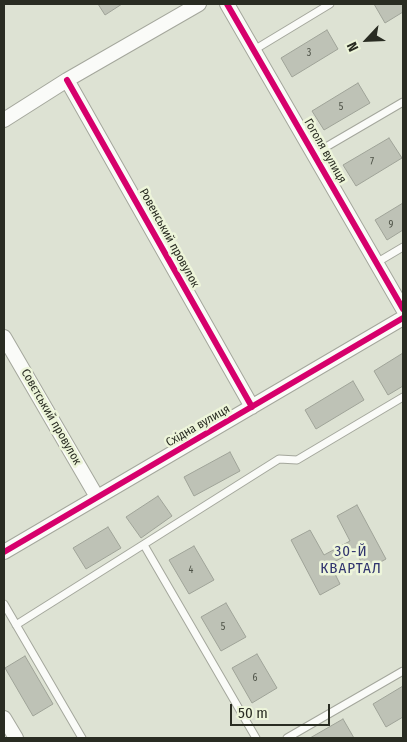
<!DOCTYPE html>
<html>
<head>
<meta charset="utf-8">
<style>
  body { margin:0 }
  #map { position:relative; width:407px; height:742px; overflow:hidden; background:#dde2d3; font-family:"Fira Sans Condensed",sans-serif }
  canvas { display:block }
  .frame { position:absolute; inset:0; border:5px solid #292c22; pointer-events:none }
  .north { position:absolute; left:342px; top:15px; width:50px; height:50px; -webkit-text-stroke:4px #edf5da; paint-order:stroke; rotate:245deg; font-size:14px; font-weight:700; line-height:20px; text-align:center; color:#292c22 }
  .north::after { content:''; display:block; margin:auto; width:18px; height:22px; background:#292c22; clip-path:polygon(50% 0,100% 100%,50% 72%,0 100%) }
  .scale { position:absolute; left:230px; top:704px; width:100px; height:22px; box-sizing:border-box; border:2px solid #292c22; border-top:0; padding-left:6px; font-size:15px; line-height:18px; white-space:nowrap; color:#292c22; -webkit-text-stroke:4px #edf5da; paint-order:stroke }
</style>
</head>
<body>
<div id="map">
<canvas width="407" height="742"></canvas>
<div class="frame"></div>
<div class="north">N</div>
<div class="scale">50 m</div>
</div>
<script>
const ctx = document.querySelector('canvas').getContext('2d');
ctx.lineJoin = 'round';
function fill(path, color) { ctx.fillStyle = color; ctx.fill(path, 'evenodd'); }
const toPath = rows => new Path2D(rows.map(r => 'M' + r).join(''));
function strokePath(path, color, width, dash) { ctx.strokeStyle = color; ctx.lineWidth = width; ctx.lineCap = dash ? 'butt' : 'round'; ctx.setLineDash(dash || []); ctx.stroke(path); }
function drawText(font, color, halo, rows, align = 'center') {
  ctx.font = font + ' "Fira Sans Condensed",sans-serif'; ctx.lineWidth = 5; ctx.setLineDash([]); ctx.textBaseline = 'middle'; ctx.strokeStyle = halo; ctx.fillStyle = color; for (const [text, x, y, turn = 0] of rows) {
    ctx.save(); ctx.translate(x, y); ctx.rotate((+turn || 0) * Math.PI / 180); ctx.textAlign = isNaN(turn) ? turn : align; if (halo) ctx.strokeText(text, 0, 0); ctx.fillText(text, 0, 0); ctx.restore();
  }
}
const building = toPath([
  [98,4,122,4,105,15,98,4],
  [374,4,403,4,403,12,385,23,374,4],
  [327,30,338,49,292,77,281,58,327,30],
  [358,83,370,103,324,130,312,111,358,83],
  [389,138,402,158,356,186,343,165,389,138],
  [403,203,403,230,387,240,375,220,403,203],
  [403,353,403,386,388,395,374,371,403,353],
  [353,381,364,400,316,429,305,410,353,381],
  [230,452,240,471,194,496,184,477,230,452],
  [158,496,172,516,141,538,126,517,158,496],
  [357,505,386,559,366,570,355,551,330,564,340,584,320,595,291,540,310,530,324,555,350,541,337,516,357,505],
  [108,527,121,548,86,569,73,548,108,527],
  [194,546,214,580,189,594,169,560,194,546],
  [226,603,246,637,221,651,201,617,226,603],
  [257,654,277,688,252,703,232,668,257,654],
  [25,656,53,704,33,716,5,668,25,656],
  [403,686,403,717,386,727,373,704,403,686],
  [343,719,354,738,310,738,343,719]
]);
fill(building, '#bec2b6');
strokePath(building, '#9fa398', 1);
const service = toPath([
  [254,50,330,4],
  [314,154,403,102],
  [376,263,403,247],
  [144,545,256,738],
  [4,604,82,738],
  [16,625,279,459,297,460,403,397],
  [287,738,403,671]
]);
const minor = toPath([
  [227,4,403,309],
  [67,80,252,407],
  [4,120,67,80,199,4],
  [4,337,97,497],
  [4,552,403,318],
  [4,718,16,738]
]);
strokePath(service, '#a4a79c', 9);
strokePath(minor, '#a4a79c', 16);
strokePath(service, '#fafbf8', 7);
strokePath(minor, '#fafbf8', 14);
strokePath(toPath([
  [227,4,403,309],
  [67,80,252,407],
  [4,552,403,318]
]), '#d6006c', 6);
drawText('10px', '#4e5247', null, [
  ["3",309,53],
  ["5",341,107],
  ["7",372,162],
  ["9",391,225],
  ["4",191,570],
  ["5",223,627],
  ["6",255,678]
]);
drawText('12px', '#292c22', '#edf5da', [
  ["Гоголя вулиця",325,151,60],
  ["Ровенський провулок",169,238,61],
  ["Совєтський провулок",51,417,60],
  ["Східна вулиця",198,426,-30]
]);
ctx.letterSpacing = '1px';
drawText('15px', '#30346e', '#edf5da', [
  ["30-Й",351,552],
  ["КВАРТАЛ",351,569]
]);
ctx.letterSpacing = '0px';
</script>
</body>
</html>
